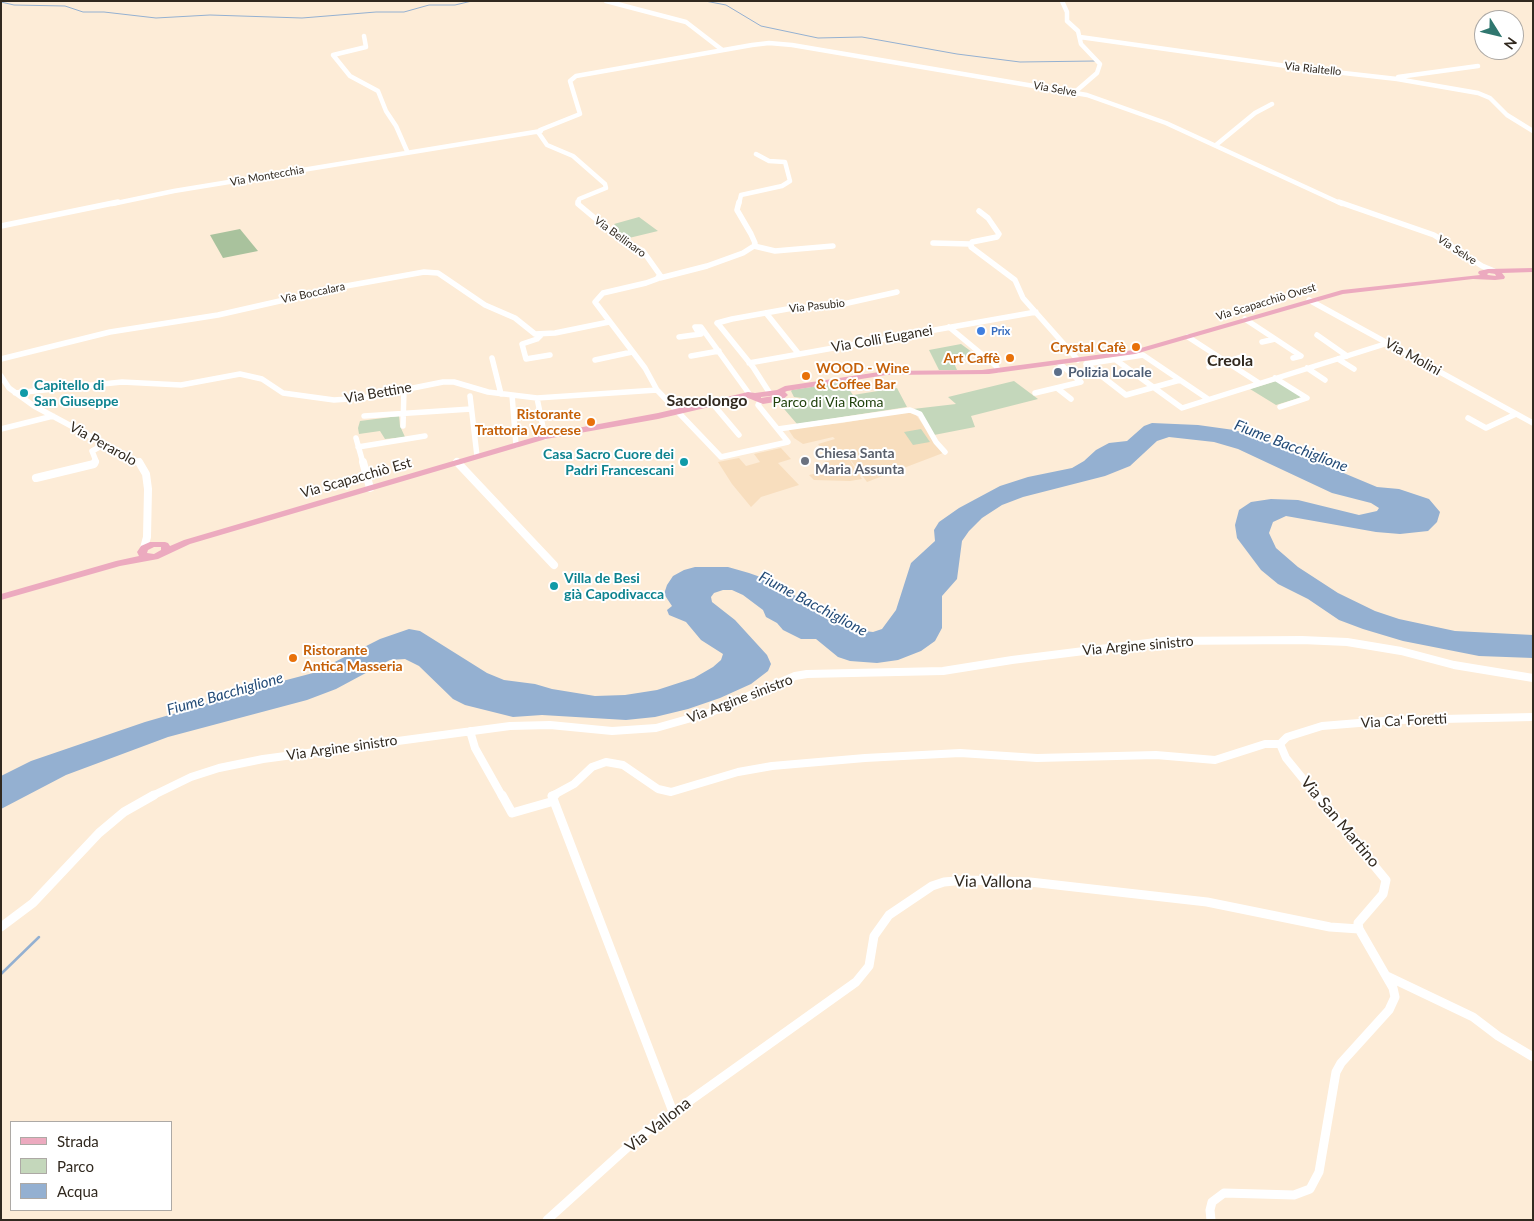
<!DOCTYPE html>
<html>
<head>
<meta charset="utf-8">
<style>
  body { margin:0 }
  #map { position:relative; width:1534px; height:1221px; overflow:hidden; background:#fdecd7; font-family:Lato,sans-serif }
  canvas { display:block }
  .frame { position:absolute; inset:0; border:2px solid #31291f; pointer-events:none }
  .legend { position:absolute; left:10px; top:1121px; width:162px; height:90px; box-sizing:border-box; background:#fff; border:1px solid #ada9a5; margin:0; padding:6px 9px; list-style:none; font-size:15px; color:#31291f }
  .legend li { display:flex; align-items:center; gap:10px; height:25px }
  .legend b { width:25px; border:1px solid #ada9a5 }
  .north { position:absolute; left:1474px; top:10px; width:50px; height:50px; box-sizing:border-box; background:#fff; border:1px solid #ada9a5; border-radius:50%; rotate:126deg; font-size:14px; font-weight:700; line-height:20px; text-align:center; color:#31291f }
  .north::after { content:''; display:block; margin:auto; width:18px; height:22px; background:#30776f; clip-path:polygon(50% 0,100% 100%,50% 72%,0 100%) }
</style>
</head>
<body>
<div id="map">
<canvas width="1534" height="1221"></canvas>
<div class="frame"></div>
<ul class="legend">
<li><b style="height:6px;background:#ecaabf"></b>Strada</li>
<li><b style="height:14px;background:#c4d7bb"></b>Parco</li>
<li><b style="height:14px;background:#94b0d1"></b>Acqua</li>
</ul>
<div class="north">N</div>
</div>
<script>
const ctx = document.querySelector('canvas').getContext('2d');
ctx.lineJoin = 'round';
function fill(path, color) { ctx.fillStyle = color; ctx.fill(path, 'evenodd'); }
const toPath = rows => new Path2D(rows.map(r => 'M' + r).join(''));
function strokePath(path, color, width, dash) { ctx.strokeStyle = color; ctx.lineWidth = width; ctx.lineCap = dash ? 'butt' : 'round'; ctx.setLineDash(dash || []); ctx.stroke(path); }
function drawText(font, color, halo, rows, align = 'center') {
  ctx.font = font + ' Lato,sans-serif'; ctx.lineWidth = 4; ctx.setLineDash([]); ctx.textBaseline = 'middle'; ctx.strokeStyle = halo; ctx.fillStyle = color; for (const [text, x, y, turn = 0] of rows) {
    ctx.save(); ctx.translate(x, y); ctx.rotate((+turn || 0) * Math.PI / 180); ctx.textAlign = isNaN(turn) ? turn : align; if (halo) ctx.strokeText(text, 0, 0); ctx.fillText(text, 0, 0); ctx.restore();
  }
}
fill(toPath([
  [906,412,914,412,943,453,867,482,846,454,862,479,850,481,814,480,809,475,821,472,819,470,828,467,823,462,832,460,818,444,835,439,833,437,803,444,794,438,788,429,842,423],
  [781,448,791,459,778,463,799,485,761,497,751,507,732,484,718,462,739,458,746,466,760,462,754,454]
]), '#f8debe');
fill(toPath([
  [639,217,658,231,629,238,617,232,619,229,614,224],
  [961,344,976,355,953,361,957,370,939,370,929,350],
  [1014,381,1038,399,971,416,975,427,934,435,913,409,956,404,948,397],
  [1276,381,1302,397,1276,405,1250,389],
  [844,382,853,395,897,388,907,407,797,424,779,403,782,403,785,407,802,404,800,400,802,398,794,397,791,391,792,390],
  [399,416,400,426,405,437,385,439,380,431,359,434,358,428,360,421],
  [921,429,930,442,913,445,904,432]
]), '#c4d7bb');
fill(toPath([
  [240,229,258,251,223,258,210,235]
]), '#a9c29d');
fill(toPath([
  [1152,423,1198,425,1234,430,1255,436,1377,487,1399,489,1429,499,1440,512,1437,522,1428,531,1400,534,1376,532,1286,516,1273,522,1269,533,1276,548,1298,567,1338,593,1375,611,1399,619,1455,631,1533,635,1533,658,1479,656,1403,641,1363,629,1339,620,1308,599,1278,584,1261,570,1237,538,1235,525,1239,510,1251,502,1271,499,1298,500,1359,515,1377,511,1379,508,1371,503,1332,493,1238,449,1214,442,1169,437,1157,441,1130,466,1105,476,1023,497,1002,505,982,518,969,531,962,541,957,579,942,596,942,628,935,641,921,651,898,660,877,663,850,661,838,657,816,639,801,639,783,630,777,623,766,617,763,610,743,595,732,590,723,590,714,593,711,597,712,602,735,620,767,655,771,664,768,671,751,684,720,698,688,709,655,717,626,720,542,715,513,717,465,705,453,699,419,666,405,659,390,660,336,689,307,700,168,737,66,775,1,809,1,776,31,761,145,722,197,707,241,692,313,673,380,639,409,629,420,631,487,673,504,680,535,684,552,689,595,696,625,695,657,690,694,678,713,667,721,660,723,654,701,640,686,622,669,615,667,610,672,606,664,594,667,585,673,576,684,570,695,567,728,567,749,573,766,579,850,627,864,631,873,632,882,629,896,610,911,563,935,541,934,530,939,522,959,508,1000,486,1028,477,1072,468,1084,461,1096,450,1109,443,1127,441,1144,426]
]), '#94b0d1');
strokePath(toPath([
  [705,1,726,5,761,26,818,38,862,37,957,54,1020,62,1096,61],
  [1,2,14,5,65,6,83,12,104,12,156,18,210,15,302,18,376,12,404,12,429,5,455,5,472,1]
]), '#94b0d1', 1);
strokePath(toPath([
  [1,974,39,937]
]), '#94b0d1', 2.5);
strokePath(toPath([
  [606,1,686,22,721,49],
  [1062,1,1067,12,1067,21,1078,31,1081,44,1100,64,1097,73,1075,92],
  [364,36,366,47,333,55,350,76,378,91,386,111,396,126,407,151],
  [1080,37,1308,69,1397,79,1478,93,1490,98,1507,115,1533,131],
  [1398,77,1478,66],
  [540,130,580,114,570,81,576,76,752,45,769,43,792,45,1087,95,1166,123,1342,204],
  [538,132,547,145,573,156,605,184,606,188,579,199,578,204],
  [1216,145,1255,113,1272,104],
  [112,204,174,191,541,131],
  [739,204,741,195,782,186,790,181,785,162,769,161,756,154]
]), '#fff', 4.5);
strokePath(toPath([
  [578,202,578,204,621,240,643,251,660,275,657,279,646,283,603,293,595,302,645,368,657,390,721,457,788,442,758,405,760,401],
  [1339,202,1434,235,1482,266,1494,271],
  [979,211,988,218,999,234,997,237,972,242,971,247,1015,280,1023,298,1078,360],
  [1,226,118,202],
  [933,243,970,244],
  [754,246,775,251,833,246],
  [660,278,707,266,743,253,754,246,755,243,751,234,737,210,739,202],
  [1309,300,1533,423],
  [766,313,798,353],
  [1245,319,1301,356,1293,358],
  [719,325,717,323,732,319,793,308,830,307,897,292],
  [719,325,753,367,769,392],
  [949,327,996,366,998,370],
  [699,334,695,327,701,327,750,395],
  [541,335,537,339,522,344,526,359,550,355],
  [1317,335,1347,356],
  [679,337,701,334],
  [1188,337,1259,383],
  [1262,342,1275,339],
  [691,356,719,351],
  [492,358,501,394],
  [1,359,110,332,218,315,346,286,424,272,438,273,485,305,515,318,535,334,555,333,609,322],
  [1338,359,1354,369],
  [595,360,632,352],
  [1116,360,1182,408,1388,343],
  [749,363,1036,312],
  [1086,364,1143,355,1208,399],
  [1086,364,1126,395,1180,380],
  [1209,367,1244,356],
  [1307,368,1325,380],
  [1,376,9,388,34,406,140,463],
  [1275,378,1307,398,1280,407],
  [1057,388,1071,399],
  [15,393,122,382,181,385,240,374,262,379,283,393,334,400,363,398,443,382,454,382,488,392,537,398,657,390],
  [1035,393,1081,382,1059,363],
  [512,395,516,445],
  [470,396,477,456],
  [537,398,545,437],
  [712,403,739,435],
  [364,416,471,409],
  [1468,418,1486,428,1516,414],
  [403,426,404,389],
  [1,429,53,416],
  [778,429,910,410,920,414,936,442,945,452],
  [356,438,363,463],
  [358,447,425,436],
  [94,463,96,461,92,451,105,444]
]), '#fff', 5.5);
strokePath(toPath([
  [139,462,146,474,148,489,147,537,144,548],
  [363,462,370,488],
  [457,462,554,565],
  [36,478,94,464,95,462],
  [470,731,475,748,502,796],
  [1280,744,1287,737,1322,726,1396,720,1533,717],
  [1280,744,1286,758,1317,796],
  [152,796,191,777,219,768,263,759,510,726,550,725,612,731,656,728,709,713,795,676,807,674,943,671,1012,660,1164,641,1302,640,1347,642,1401,651,1454,665,1533,678],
  [552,796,574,784,592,767,606,762,623,765,658,789,671,792,738,772,772,766,865,758,960,753,1037,758,1156,755,1215,760,1265,744,1280,744]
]), '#fff', 8);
strokePath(toPath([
  [502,795,512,813,554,801],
  [555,795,552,796,673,1112],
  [1,927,33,903,99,833,124,812,154,795],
  [1387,976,1473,1017,1498,1036,1533,1057],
  [547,1220,639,1137,856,982,869,966,874,936,889,915,932,886,944,882,966,880,1030,882,1207,902,1330,927,1359,929],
  [1211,1220,1210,1210,1212,1202,1224,1193,1294,1195,1310,1189,1319,1172,1336,1072,1341,1063,1389,1010,1395,997,1393,988,1359,929,1358,923,1383,894,1386,880,1316,795]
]), '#fff', 9);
fill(toPath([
  [1533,268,1533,272,1502,273,1505,277,1504,279,1495,280,1473,279,1343,294,1135,354,989,374,886,375,787,391,785,392,788,395,781,401,763,404,748,398,658,419,546,439,190,544,158,559,120,566,1,600,1,594,116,561,139,556,137,552,141,546,150,542,165,542,168,543,170,546,184,540,545,434,658,413,748,392,755,393,777,390,785,386,886,371,982,370,1134,350,1342,290,1480,275,1478,273,1479,271,1488,269,1533,268],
  [1489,273,1495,274,1496,276,1488,275,1487,274,1489,273],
  [778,395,779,395,761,398,761,397,778,395],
  [154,547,161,547,161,550,154,554,147,553,148,550,154,547]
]), '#ecaabf');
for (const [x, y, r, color] of [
  [981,331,5,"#3f7fe0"],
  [1136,347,5,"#e8710a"],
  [1010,358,5,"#e8710a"],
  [1058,372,5,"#5c6f8a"],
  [806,376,5,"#e8710a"],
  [24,393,5,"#0f9aa8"],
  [591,422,5,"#e8710a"],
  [805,461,5,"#6b7280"],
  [684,462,5,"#0f9aa8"],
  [554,586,5,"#0f9aa8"],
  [293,658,5,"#e8710a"]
]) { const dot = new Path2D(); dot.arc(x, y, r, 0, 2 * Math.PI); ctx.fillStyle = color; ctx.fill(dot); strokePath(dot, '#fff', 2); }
drawText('11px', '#31291f', '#fff', [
  ["Via Rialtello",1313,69,6],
  ["Via Selve",1055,89,10],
  ["Via Montecchia",267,176,-10],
  ["Via Bellinaro",620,237,36],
  ["Via Selve",1457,250,33],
  ["Via Boccalara",313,293,-12],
  ["Via Scapacchiò Ovest",1266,302,-17],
  ["Via Pasubio",817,306,-6]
]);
drawText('bold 11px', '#366cbe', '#fff', [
  ["Prix",991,331]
], 'left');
drawText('14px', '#31291f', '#fff', [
  ["Via Colli Euganei",882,339,-10],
  ["Via Molini",1413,357,29],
  ["Via Bettine",378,393,-10],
  ["Via Perarolo",103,444,29],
  ["Via Scapacchiò Est",356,478,-16],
  ["Via Argine sinistro",1138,646,-5],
  ["Via Argine sinistro",740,699,-21],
  ["Via Ca' Foretti",1404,721,-3],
  ["Via Argine sinistro",342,748,-8]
]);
drawText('bold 14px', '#c56008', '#fff', [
  ["Crystal Cafè",1126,347],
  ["Art Caffè",1000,358],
  ["WOOD - Wine",816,368,"left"],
  ["& Coffee Bar",816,384,"left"],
  ["Ristorante",581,414],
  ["Trattoria Vaccese",581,430],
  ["Ristorante",303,650,"left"],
  ["Antica Masseria",303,666,"left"]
], 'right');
drawText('bold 14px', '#4e5e75', '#fff', [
  ["Polizia Locale",1068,372]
], 'left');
drawText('bold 14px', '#0d838f', '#fff', [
  ["Capitello di",34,385],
  ["San Giuseppe",34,401],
  ["Casa Sacro Cuore dei",674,454,"right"],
  ["Padri Francescani",674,470,"right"],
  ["Villa de Besi",564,578],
  ["già Capodivacca",564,594]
], 'left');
drawText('14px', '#21420d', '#fff', [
  ["Parco di Via Roma",828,402]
]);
drawText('bold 14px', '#5b616d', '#fff', [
  ["Chiesa Santa",815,453],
  ["Maria Assunta",815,469]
], 'left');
drawText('italic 15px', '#234b77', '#fff', [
  ["Fiume Bacchiglione",1291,446,21],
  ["Fiume Bacchiglione",813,604,28],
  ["Fiume Bacchiglione",225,694,-16]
]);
drawText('bold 16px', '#31291f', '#fff', [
  ["Creola",1230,361],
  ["Saccolongo",707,401]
]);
drawText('16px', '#31291f', '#fff', [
  ["Via San Martino",1340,822,50],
  ["Via Vallona",993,882,1],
  ["Via Vallona",658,1125,-38]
]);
</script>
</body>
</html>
